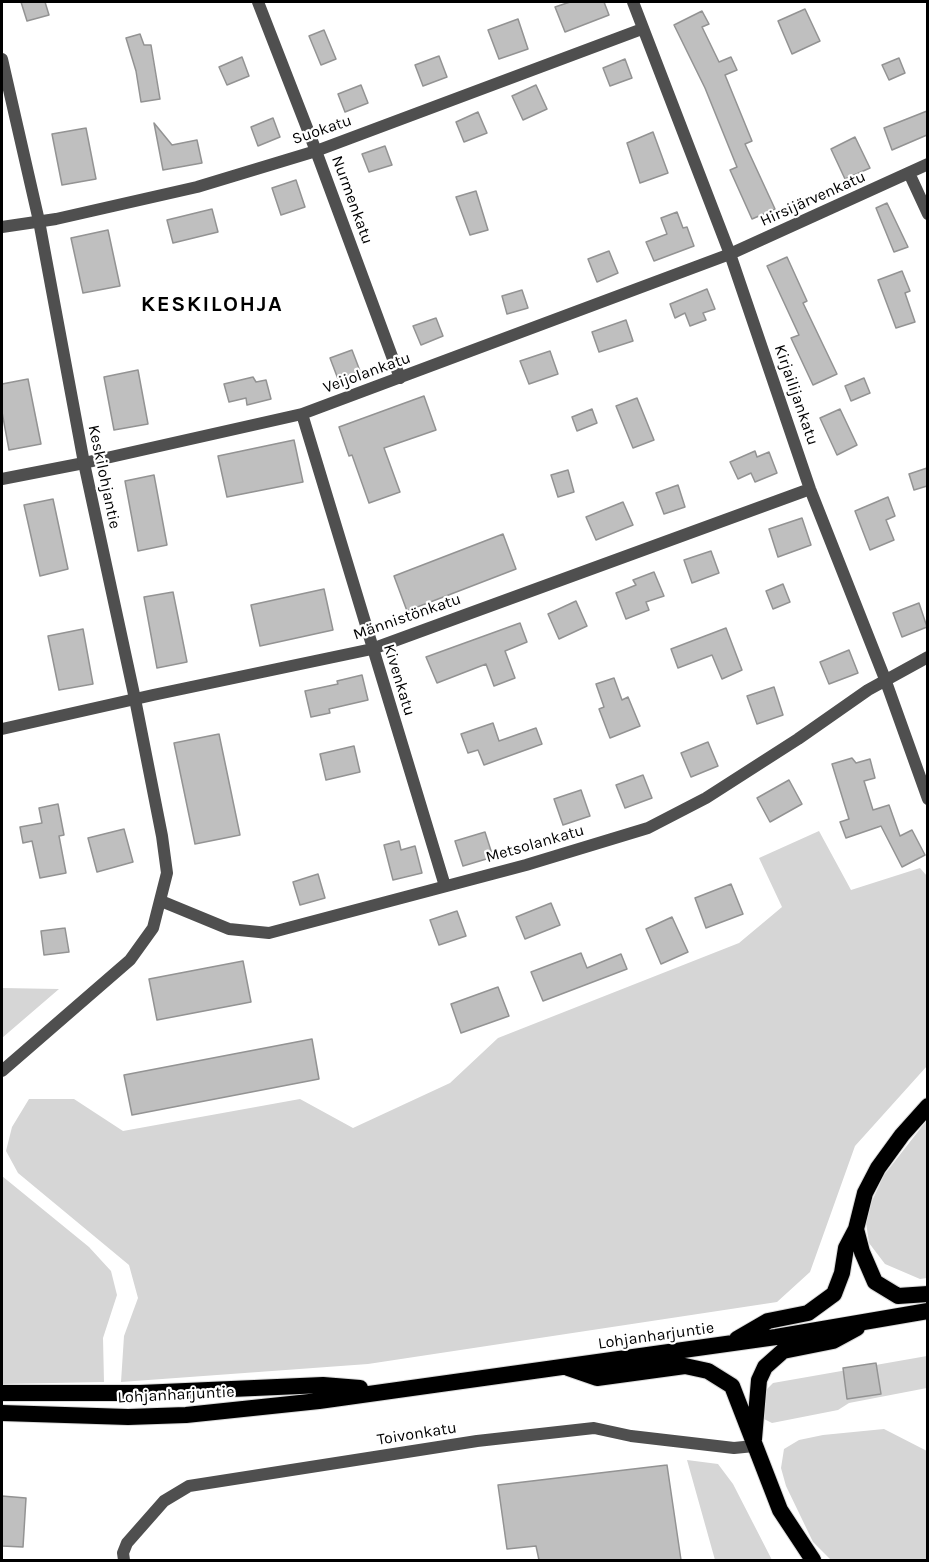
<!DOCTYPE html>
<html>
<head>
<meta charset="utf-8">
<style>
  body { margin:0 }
  #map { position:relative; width:929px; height:1562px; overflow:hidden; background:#fff; font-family:Karla,sans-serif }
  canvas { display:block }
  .frame { position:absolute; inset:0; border:3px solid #000; pointer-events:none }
</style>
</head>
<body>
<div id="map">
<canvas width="929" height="1562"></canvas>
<div class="frame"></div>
</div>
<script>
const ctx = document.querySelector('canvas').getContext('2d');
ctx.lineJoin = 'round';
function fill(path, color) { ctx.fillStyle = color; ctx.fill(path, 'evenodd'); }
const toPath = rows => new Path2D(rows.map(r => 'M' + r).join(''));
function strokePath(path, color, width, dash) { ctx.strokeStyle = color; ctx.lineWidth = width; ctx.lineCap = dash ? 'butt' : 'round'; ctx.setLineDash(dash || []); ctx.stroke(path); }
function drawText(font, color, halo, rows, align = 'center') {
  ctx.font = font + ' Karla,sans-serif'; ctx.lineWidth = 4.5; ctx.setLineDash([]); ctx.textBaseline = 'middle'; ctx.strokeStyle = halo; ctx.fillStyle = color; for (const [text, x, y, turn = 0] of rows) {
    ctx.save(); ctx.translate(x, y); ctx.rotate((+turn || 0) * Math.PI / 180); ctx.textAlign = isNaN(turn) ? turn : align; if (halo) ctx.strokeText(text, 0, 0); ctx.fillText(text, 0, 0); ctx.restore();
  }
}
fill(toPath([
  [819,831,851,890,920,868,927,876,927,1066,855,1146,810,1272,777,1302,368,1364,121,1382,124,1336,138,1298,129,1265,18,1173,6,1151,12,1127,29,1099,74,1099,123,1131,300,1099,353,1128,450,1083,498,1038,739,943,782,907,759,858],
  [2,988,59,989,2,1038],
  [927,1120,927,1278,920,1279,885,1264,869,1243,865,1216,884,1175],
  [2,1176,89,1247,111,1271,117,1295,103,1338,104,1382,2,1384],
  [927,1356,927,1388,849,1403,838,1410,772,1423,764,1419,762,1410,767,1389,773,1383],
  [884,1429,927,1451,927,1560,831,1560,813,1542,786,1486,781,1468,784,1449,799,1440,823,1435],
  [687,1460,718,1464,733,1484,772,1560,715,1560]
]), '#d6d6d6');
const building = toPath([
  [21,2,45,2,49,15,27,21,21,2],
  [570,2,604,2,609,15,565,32,555,7,570,2],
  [805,9,820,41,792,54,778,21,805,9],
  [702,11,709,24,702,27,719,62,731,57,737,70,725,75,752,141,745,144,775,209,752,219,730,170,737,167,705,88,674,25,702,11],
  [518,19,528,49,499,59,488,30,518,19],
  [324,30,336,59,321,65,309,36,324,30],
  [140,34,144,45,151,45,160,99,141,102,136,71,126,38,140,34],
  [439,56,447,77,423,86,415,65,439,56],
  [242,57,249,76,227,85,219,67,242,57],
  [899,58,905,73,889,80,882,65,899,58],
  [625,59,632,78,610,86,603,68,625,59],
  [361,85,368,103,345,112,338,94,361,85],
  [536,85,547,109,523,120,512,96,536,85],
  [927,111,927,135,892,150,884,128,927,111],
  [478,112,487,133,464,142,456,122,478,112],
  [273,118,280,137,258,146,251,127,273,118],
  [154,123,172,145,197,140,202,163,163,170,154,123],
  [86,128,96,179,62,185,52,134,86,128],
  [653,132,668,173,640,183,627,143,653,132],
  [855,137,870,168,845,179,831,149,855,137],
  [385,146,392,165,369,172,362,154,385,146],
  [296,180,305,207,281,215,272,188,296,180],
  [476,191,488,230,470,235,456,197,476,191],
  [887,203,908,247,894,252,876,208,887,203],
  [212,209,218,232,173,243,167,220,212,209],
  [677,212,683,228,687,227,694,246,654,261,646,242,667,234,661,218,677,212],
  [108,230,120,286,83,293,71,238,108,230],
  [609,251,618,273,597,282,588,259,609,251],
  [787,257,807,301,803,303,837,374,813,385,791,338,799,335,767,266,787,257],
  [902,271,910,291,905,293,915,322,896,328,878,280,902,271],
  [707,289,715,309,703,313,706,320,690,326,685,313,675,318,670,304,707,289],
  [522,290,528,308,507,314,502,296,522,290],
  [436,318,443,336,421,345,413,326,436,318],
  [626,320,633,341,599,352,592,332,626,320],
  [352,350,360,371,338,379,330,358,352,350],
  [550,351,558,374,529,384,520,361,550,351],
  [138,370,148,424,114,430,104,377,138,370],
  [253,377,256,382,266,380,271,399,247,405,246,398,229,402,224,384,253,377],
  [864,378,870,393,851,401,845,386,864,378],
  [28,379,41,444,9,450,2,412,2,384,28,379],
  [424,396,436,430,384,448,400,492,369,503,352,455,349,456,339,427,424,396],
  [637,398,654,440,633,448,616,406,637,398],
  [592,409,597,423,577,431,572,417,592,409],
  [840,409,857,445,837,455,820,418,840,409],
  [294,440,303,482,227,497,218,456,294,440],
  [755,451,757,457,769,452,777,473,755,482,751,473,738,479,730,462,755,451],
  [927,468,927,486,914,490,909,474,927,468],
  [568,470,574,492,558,497,551,475,568,470],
  [154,475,167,545,138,551,125,481,154,475],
  [678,485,685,507,664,514,656,493,678,485],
  [888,497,895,516,886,520,894,540,870,550,855,511,888,497],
  [53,499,68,569,40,576,24,505,53,499],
  [623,502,633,525,596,540,586,517,623,502],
  [802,518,811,545,778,557,769,529,802,518],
  [503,534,516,569,407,611,394,576,503,534],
  [711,551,719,573,692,583,684,560,711,551],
  [654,572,664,596,646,602,649,610,626,619,616,593,636,585,633,580,654,572],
  [783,584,790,602,773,609,766,591,783,584],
  [324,589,333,630,260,646,251,605,324,589],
  [173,592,187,662,157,668,144,597,173,592],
  [576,601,587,626,559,639,548,614,576,601],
  [919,603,927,627,902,637,893,613,919,603],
  [520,623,527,642,505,651,515,678,494,686,486,664,437,683,426,657,520,623],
  [726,628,742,670,722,679,712,655,678,668,671,649,726,628],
  [83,629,93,684,59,690,48,636,83,629],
  [849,650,858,673,829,684,820,662,849,650],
  [362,675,368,700,329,709,330,713,311,717,305,691,338,684,337,681,362,675],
  [614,678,622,700,628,697,640,726,610,738,599,709,604,707,596,684,614,678],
  [774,687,783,715,757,724,747,696,774,687],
  [493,723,499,741,536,728,542,744,484,765,478,750,468,753,461,734,493,723],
  [219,734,240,835,195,844,174,743,219,734],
  [708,742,718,766,691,777,681,753,708,742],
  [354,746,360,772,326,780,320,754,354,746],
  [852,758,856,763,870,759,875,778,864,781,873,810,889,805,900,836,912,830,925,855,902,867,881,826,846,838,840,822,849,819,832,764,852,758],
  [643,775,652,798,625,808,616,785,643,775],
  [789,780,802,804,770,822,757,798,789,780],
  [581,790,590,816,563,825,554,799,581,790],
  [58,804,64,835,59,836,66,873,40,878,32,841,23,843,20,827,42,823,39,808,58,804],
  [124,829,133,862,97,872,88,838,124,829],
  [485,832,493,857,463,866,455,841,485,832],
  [399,841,401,850,415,846,422,873,393,880,384,845,399,841],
  [318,874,325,898,300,905,293,882,318,874],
  [731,884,743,914,706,928,695,898,731,884],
  [551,903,560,925,525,939,516,917,551,903],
  [457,911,466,936,439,945,430,920,457,911],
  [672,917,688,952,661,964,646,929,672,917],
  [65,928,69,952,44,955,41,931,65,928],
  [581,953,587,968,621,954,627,969,543,1001,531,972,581,953],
  [243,961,251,1002,157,1020,149,979,243,961],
  [498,987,509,1016,461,1033,451,1004,498,987],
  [312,1039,319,1079,132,1115,124,1075,312,1039],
  [876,1363,881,1394,847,1399,843,1368,876,1363],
  [667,1465,681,1560,539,1560,536,1546,507,1549,498,1485,667,1465],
  [2,1496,26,1498,23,1547,2,1546,2,1496]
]);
fill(building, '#bfbfbf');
strokePath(building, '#939393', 1.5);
const trunk = toPath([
  [856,1229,862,1252,875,1282,898,1296,928,1294],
  [737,1339,768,1321,808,1313,834,1294,842,1273,846,1248,856,1229,865,1193,878,1168,902,1135,928,1106],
  [568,1368,597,1378,685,1366,708,1371,732,1386,780,1510,813,1560],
  [2,1393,140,1393,323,1385,360,1388],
  [2,1413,128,1417,186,1415,319,1401,776,1337,928,1311],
  [754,1439,759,1380,765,1367,783,1351,833,1341,857,1328]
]);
strokePath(trunk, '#dbdbdb', 18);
strokePath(toPath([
  [258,2,316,151,400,378],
  [633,2,730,254,810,489,885,679,928,799],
  [909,173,928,214],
  [2,227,56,219,197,187,316,151,642,29],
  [302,414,445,886],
  [2,479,84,463,302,414,730,254,928,164],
  [2,729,153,695,372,649,810,489],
  [161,901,229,929,269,933,526,865,648,828,706,798,798,739,868,690,928,657],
  [124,1560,123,1553,127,1543,164,1501,189,1486,477,1441,594,1428,631,1436,734,1448,754,1446]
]), '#4f4f4f', 12);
strokePath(toPath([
  [2,59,39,221,84,463,135,699,162,836,167,873,153,928,130,960,2,1071]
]), '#4f4f4f', 12);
strokePath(trunk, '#000', 16);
drawText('16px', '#000', '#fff', [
  ["Suokatu",322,130,-19],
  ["Hirsijärvenkatu",813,199,-24],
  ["Nurmenkatu",352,200,70],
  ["Veijolankatu",367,373,-20],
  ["Kirjailijankatu",796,395,71],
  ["Keskilohjantie",104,477,78],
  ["Männistönkatu",407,617,-19],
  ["Kivenkatu",399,680,73],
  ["Metsolankatu",535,844,-16],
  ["Lohjanharjuntie",656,1336,-8],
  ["Lohjanharjuntie",176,1395,-3],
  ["Toivonkatu",417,1434,-9]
]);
ctx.letterSpacing = '1.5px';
drawText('bold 22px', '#000', '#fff', [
  ["KESKILOHJA",212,305]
]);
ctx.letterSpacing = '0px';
</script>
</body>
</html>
